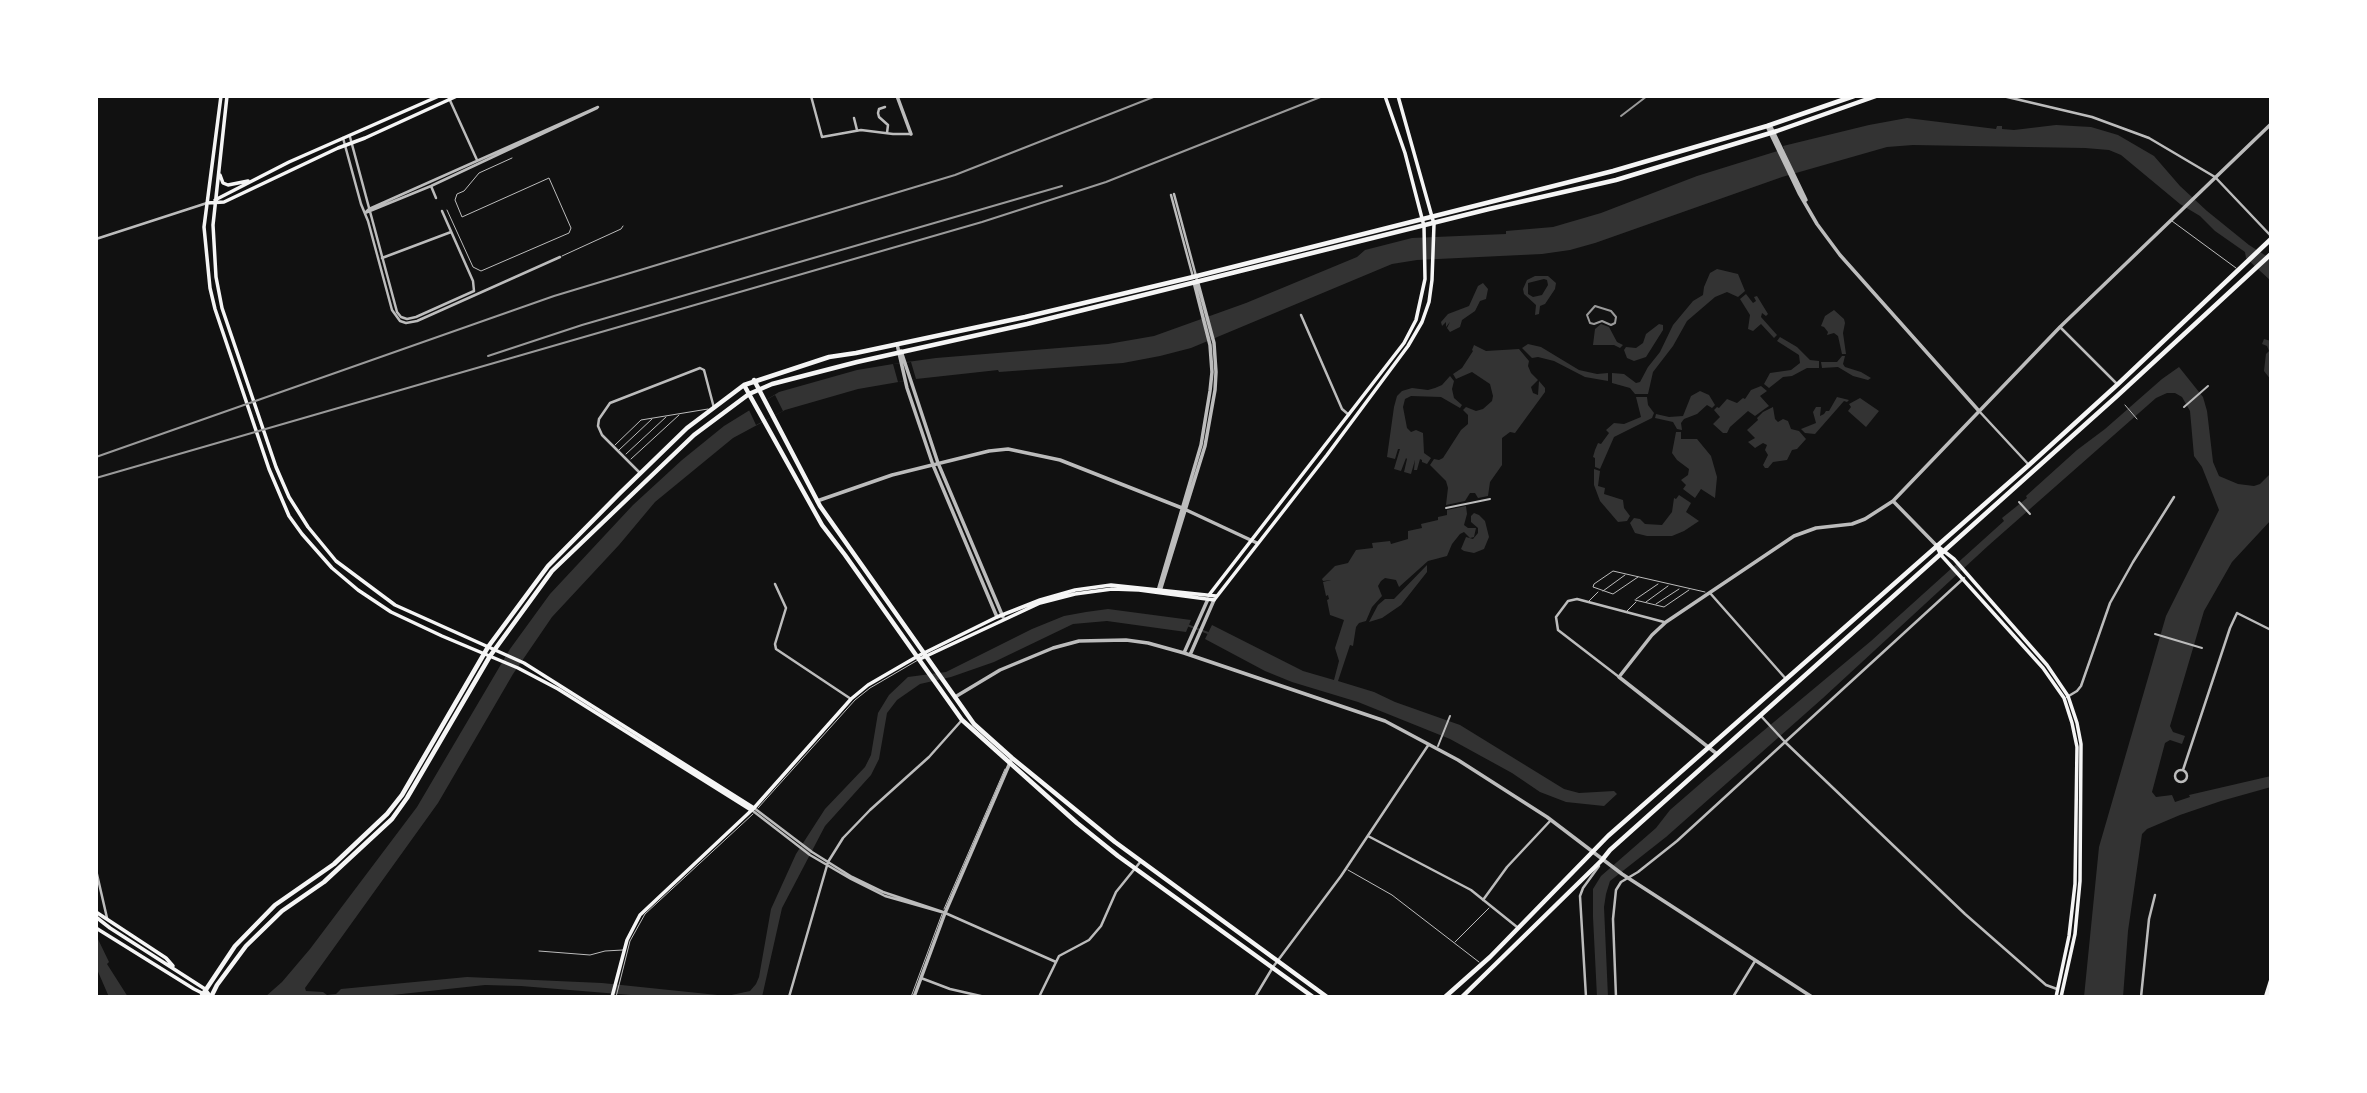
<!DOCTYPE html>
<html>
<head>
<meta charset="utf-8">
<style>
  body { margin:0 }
  #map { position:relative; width:2367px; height:1093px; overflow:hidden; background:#111; font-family:"Exo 2",sans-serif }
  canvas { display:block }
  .frame { position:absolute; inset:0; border:98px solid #fff; pointer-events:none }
</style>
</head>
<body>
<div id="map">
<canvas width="2367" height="1093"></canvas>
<div class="frame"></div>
</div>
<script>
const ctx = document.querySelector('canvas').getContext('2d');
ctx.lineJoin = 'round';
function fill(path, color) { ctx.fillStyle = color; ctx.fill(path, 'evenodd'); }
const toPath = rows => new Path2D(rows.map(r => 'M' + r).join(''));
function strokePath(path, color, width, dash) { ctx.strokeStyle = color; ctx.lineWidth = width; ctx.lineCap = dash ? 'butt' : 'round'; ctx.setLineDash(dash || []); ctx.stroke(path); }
fill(toPath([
  [1907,118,1996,129,1997,126,2002,126,2002,129,2014,130,2056,125,2091,127,2118,135,2154,156,2180,186,2207,211,2249,245,2271,259,2271,281,2246,258,2245,252,2215,231,2200,216,2180,204,2121,155,2109,150,2085,148,1913,145,1887,147,1782,177,1595,243,1570,250,1542,254,1417,260,1392,264,1191,348,1160,356,1123,363,999,372,998,370,916,379,858,389,785,410,733,438,655,502,619,545,552,617,513,674,438,803,305,988,306,991,323,992,327,995,336,994,341,989,467,977,602,983,727,996,750,991,756,984,759,977,771,909,796,854,825,809,865,767,871,755,878,713,889,695,908,677,946,672,1032,629,1064,616,1086,612,1108,609,1191,620,1186,632,1107,621,1073,624,994,662,951,677,920,684,897,700,887,713,879,759,871,775,825,826,782,908,762,997,655,997,521,986,485,985,374,997,265,997,282,982,310,949,417,807,510,649,550,594,633,505,682,460,724,426,779,392,857,370,893,364,936,358,1108,344,1154,336,1246,303,1357,257,1365,250,1412,238,1506,234,1506,231,1553,227,1601,213,1697,176,1784,149,1783,146,1869,125],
  [1717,269,1738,274,1745,291,1738,297,1727,292,1715,297,1687,321,1673,346,1653,372,1648,394,1635,394,1630,388,1612,383,1612,373,1624,374,1636,383,1640,382,1648,367,1660,352,1673,325,1693,301,1703,295,1704,287,1710,273],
  [1535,276,1548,276,1556,283,1555,289,1545,304,1540,306,1539,314,1535,315,1536,305,1524,294,1523,289,1527,280],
  [1544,279,1547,280,1548,285,1542,295,1533,297,1528,294,1528,283],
  [1483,283,1488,289,1486,299,1480,301,1475,311,1462,320,1460,327,1450,332,1447,328,1450,322,1446,327,1446,322,1442,326,1441,322,1448,314,1469,306,1478,286],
  [1746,294,1753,303,1756,301,1754,297,1757,296,1768,314,1766,316,1762,313,1761,317,1777,335,1774,338,1761,324,1753,331,1748,329,1750,315,1740,299],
  [1834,310,1844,319,1845,323,1843,333,1846,354,1842,354,1838,336,1834,333,1827,335,1828,332,1824,327,1821,326,1825,316],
  [1601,324,1609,327,1617,342,1623,345,1620,348,1614,345,1593,345,1595,329],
  [1659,324,1663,325,1663,330,1646,357,1634,361,1627,358,1624,350,1626,347,1636,348,1643,343,1646,334],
  [1780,337,1797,347,1810,360,1819,361,1819,368,1807,368,1792,376,1783,377,1769,388,1764,384,1770,373,1791,370,1800,363,1799,355,1777,341],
  [2264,339,2271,341,2271,380,2264,371,2266,354,2269,351,2267,346,2262,344],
  [1528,344,1541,347,1579,370,1597,374,1608,373,1608,381,1585,377,1554,361,1538,357,1532,358,1522,348],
  [1474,345,1486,351,1519,349,1529,361,1528,366,1531,373,1538,380,1531,387,1533,393,1538,395,1539,381,1545,388,1545,392,1515,433,1510,432,1502,438,1502,465,1490,482,1488,496,1478,498,1475,493,1470,493,1465,501,1446,505,1448,488,1446,481,1430,465,1434,459,1439,460,1443,458,1461,430,1468,424,1468,415,1463,410,1466,407,1476,411,1483,409,1492,401,1493,396,1490,384,1472,372,1456,379,1453,374,1462,368,1473,351,1472,350],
  [1842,356,1845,356,1843,364,1845,367,1861,372,1871,378,1868,380,1853,376,1838,367,1822,368,1821,362,1837,362],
  [2179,367,2203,397,2207,411,2213,462,2219,476,2238,484,2254,486,2260,484,2271,473,2271,520,2232,562,2204,611,2170,726,2173,732,2185,736,2182,744,2170,740,2165,743,2152,792,2156,797,2172,795,2175,802,2190,797,2189,795,2271,776,2271,787,2221,801,2180,815,2147,829,2142,834,2128,931,2123,997,2084,997,2099,847,2166,616,2219,510,2202,467,2194,456,2190,411,2182,397,2175,393,2167,393,2156,398,1989,545,1823,698,1666,837,1610,881,1606,894,1604,907,1608,997,1597,997,1593,917,1593,889,1601,876,1656,828,1670,810,1708,777,1871,641,2004,521,2002,518,2027,498,2026,496,2077,450,2105,429,2162,379],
  [1450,376,1454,381,1452,389,1454,398,1462,405,1460,408,1441,397,1411,396,1405,399,1403,407,1407,428,1411,432,1416,430,1423,433,1424,453,1431,458,1427,464,1422,462,1422,460,1420,459,1417,470,1414,470,1415,460,1411,474,1404,472,1407,459,1406,458,1401,471,1394,469,1400,449,1398,449,1395,459,1387,457,1394,407,1397,396,1402,391,1412,388,1428,390,1435,388,1442,385],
  [1761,386,1767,391,1760,396,1769,406,1766,408,1755,416,1748,411,1730,427,1727,433,1723,433,1713,424,1720,417,1714,410,1717,407,1719,408,1727,399,1737,403,1743,398,1745,399,1751,390],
  [1700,391,1709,395,1715,405,1712,408,1707,405,1697,414,1684,419,1681,423,1682,430,1677,429,1673,422,1655,418,1656,414,1669,417,1683,416,1691,396],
  [1636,397,1647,397,1648,405,1654,413,1652,418,1614,437,1600,469,1595,467,1595,458,1593,457,1595,450,1598,443,1601,444,1609,433,1606,430,1614,423,1624,424,1641,417],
  [1837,397,1849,400,1847,402,1844,401,1815,434,1805,433,1801,429,1816,423,1813,412,1816,407,1821,407,1820,416,1824,414,1826,411,1829,411],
  [1860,398,1879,411,1866,427,1848,411,1851,407,1849,404],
  [1773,407,1775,419,1778,422,1783,419,1788,421,1791,429,1799,431,1806,439,1797,449,1792,450,1787,460,1773,462,1768,468,1765,468,1763,465,1768,455,1765,450,1767,445,1763,443,1755,448,1748,442,1755,438,1747,430,1758,420,1757,418,1763,412],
  [1676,432,1681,432,1681,439,1697,439,1711,456,1717,477,1715,498,1701,489,1695,498,1683,489,1686,485,1681,480,1688,475,1689,469,1677,460,1672,453],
  [1594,469,1600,471,1598,486,1605,488,1604,494,1623,500,1624,508,1630,516,1627,521,1618,522,1600,501,1594,485],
  [1679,495,1691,503,1686,512,1699,521,1684,531,1672,536,1647,536,1635,533,1630,523,1634,518,1640,519,1645,524,1662,525,1672,512,1674,498,1676,499],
  [1466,506,1467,514,1464,525,1468,528,1476,528,1474,537,1470,538,1464,532,1460,534,1452,544,1447,556,1428,561,1399,587,1396,580,1385,578,1381,581,1378,586,1382,596,1372,607,1366,621,1359,623,1356,627,1353,646,1350,645,1338,681,1374,692,1395,702,1460,725,1564,789,1579,793,1614,791,1617,794,1604,806,1566,802,1540,792,1512,773,1450,739,1358,702,1292,682,1265,671,1205,639,1212,625,1303,671,1334,680,1339,661,1335,648,1344,620,1330,615,1327,600,1329,599,1328,595,1326,596,1323,582,1331,580,1323,581,1322,579,1335,566,1348,563,1356,550,1373,548,1372,543,1390,541,1391,544,1408,539,1408,531,1422,528,1421,524,1438,520,1438,517,1447,515,1447,510],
  [1474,513,1479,515,1485,521,1489,537,1484,549,1474,553,1464,551,1461,549,1466,537,1473,539,1478,533,1478,528,1471,522,1471,516],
  [1427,565,1427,572,1401,605,1382,618,1369,622,1378,605,1385,599,1394,599],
  [96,935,109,962,107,964,128,997,109,997,96,967]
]), '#333');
fill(toPath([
  [911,362,916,379,898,382,893,364],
  [775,395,783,411,756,425,749,410]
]), '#111');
strokePath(toPath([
  [1187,625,1208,633]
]), '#333', 2);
strokePath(toPath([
  [447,210,473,267,481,271,569,233,571,228,549,178,462,217,455,200,457,194,464,191,479,173,512,158],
  [2172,221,2236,268],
  [562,256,621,229,623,226],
  [2125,405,2137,419],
  [615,445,641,420,708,409],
  [619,450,652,419],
  [626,454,666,417],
  [631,459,679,415],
  [1638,577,1613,594,1593,587,1594,584,1613,571,1705,592],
  [1603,591,1625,575],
  [1636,599,1658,584],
  [1635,600,1664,607,1689,590],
  [1589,601,1598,592],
  [1646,602,1668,586],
  [1656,604,1679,589],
  [1627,611,1636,602],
  [758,808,855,700,870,688,918,660],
  [1348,870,1392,895,1479,962],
  [944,909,1005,769],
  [1455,942,1489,908],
  [539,951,590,955,605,951,623,950],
  [616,997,630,941,645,914,753,814],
  [911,997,942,914]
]), '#bcbcbc', 1);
strokePath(toPath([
  [2184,407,2208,386],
  [2019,502,2030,514],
  [1446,508,1490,499],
  [2155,634,2202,648],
  [1438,746,1450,716]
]), '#bcbcbc', 2);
strokePath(toPath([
  [448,96,477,160],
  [811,96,822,137,861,130,893,134,911,134],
  [2003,96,2092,117,2149,138,2215,177,2271,236],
  [885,107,879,109,878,113,879,117,888,125,887,133],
  [854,118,857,130],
  [350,137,397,312,401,317,407,319,416,317,474,291,473,281,442,211],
  [343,138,361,204,368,221,392,310,400,321,406,323,417,321,560,257],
  [431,186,436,198],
  [1174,194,1196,276],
  [1171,195,1193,277],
  [365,213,369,209,598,107],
  [365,213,431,186,597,108],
  [96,239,207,203],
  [382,258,451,232],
  [1301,315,1342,409,1349,415],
  [2060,327,2117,384],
  [1979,411,2029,465],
  [640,473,602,435,598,426,599,419,610,403,700,368,704,370,714,408],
  [775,584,786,608,775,644,776,649,851,699],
  [1710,593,1786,679],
  [1619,677,1558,630,1556,617,1568,601,1577,599,1664,622],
  [2067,697,2077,691,2081,686,2110,603,2133,562,2174,497],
  [1761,716,1786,743,1965,914,2046,985,2057,989],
  '2175 776a6 6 0 1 1 12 0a6 6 0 1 1-12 0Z',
  [2183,770,2230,628,2237,613,2271,630],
  [754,808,812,852,852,877,883,892,943,912,1056,962],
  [753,811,810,855,851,879,885,896,945,913],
  [1368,836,1471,890,1517,927],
  [96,870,107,918],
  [1483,900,1507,867,1551,820],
  [921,978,950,989,985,997],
  [789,997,828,862,843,838,870,810,929,757,962,720],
  [1039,997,1059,956,1089,940,1101,926,1116,892,1141,861],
  [1255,997,1273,967,1341,876,1429,744],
  [1586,997,1580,896,1583,888,1599,866],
  [1616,997,1613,919,1616,890,1621,882,1638,872,1677,841,1964,578],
  [1733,997,1755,961],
  [2141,997,2149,919,2155,895]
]), '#bcbcbc', 2.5);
strokePath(toPath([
  [897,96,911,134],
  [1770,125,1806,200],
  [1767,126,1799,193,1817,224,1840,255,1979,411],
  [897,344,907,388,933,465,997,617],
  [901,351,938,463,1003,617],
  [817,501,892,475,989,451,1008,449,1060,460,1182,508,1257,543],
  [1893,501,1936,545],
  [1158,591,1201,445,1210,391,1212,372,1210,345,1194,282],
  [1160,591,1205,446,1215,390,1216,372,1214,343,1197,280],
  [1184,653,1208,599],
  [1190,655,1214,600],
  [955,697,1000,670,1053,648,1079,641,1126,640,1148,643,1184,653,1385,721,1458,760,1547,817,1622,874,1812,997],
  [1717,754,1619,677,1652,635,1666,622,1794,536,1816,528,1852,524,1865,519,1893,501,2060,327,2271,124],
  [914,997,945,913,1012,758]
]), '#bcbcbc', 3.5);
strokePath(toPath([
  [221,96,204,227,210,288,215,309,269,469,289,516,302,534,332,568,358,590,391,612,442,636,518,668,558,689,751,810],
  [227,96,213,225,216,277,222,308,276,467,289,497,308,527,336,561,395,605,524,663,754,808],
  [220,175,223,183,228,185,248,181],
  [215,200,289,162,439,96],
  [207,203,224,202,338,148,365,138,457,96],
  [1936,545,1954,559,2047,665,2068,696,2077,723,2081,744,2080,881,2075,934,2061,997],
  [1937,547,1941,555,2043,668,2064,698,2072,723,2077,747,2075,884,2069,936,2056,997],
  [1209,595,1404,343,1416,320,1425,279,1424,226,1405,153,1385,96],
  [920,659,1040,603,1075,594,1112,589,1139,590,1214,600,1327,455,1408,346,1422,322,1429,302,1432,280,1434,224,1398,96],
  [96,912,166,958,173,966],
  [96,917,110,928,205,989,211,997],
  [96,928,194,989,210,997],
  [612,997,627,940,640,915,754,808,851,699,868,685,918,656,997,617,1040,600,1075,590,1111,585,1216,596]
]), '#f5f5f5', 3.5);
strokePath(toPath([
  [754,380,820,506,974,724,1012,758,1115,842,1327,997],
  [744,385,822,525,845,555,962,720,1077,823,1118,856,1313,997],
  [201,997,235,946,275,905,334,864,387,814,402,795,488,647,548,566,619,494,687,428,744,385,829,357,856,353,1025,317,1193,277,1613,171,1767,126,1854,96],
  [211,997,217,985,246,946,282,911,324,882,392,819,407,798,490,656,552,571,694,435,749,394,772,384,857,362,1027,324,1489,209,1616,180,1777,131,1876,96],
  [1445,997,1490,957,1608,836,2029,465,2117,385,2271,239],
  [1462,997,1602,860,1610,850,2117,396,2271,254],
  [2266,997,2271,981]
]), '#f5f5f5', 4.5);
strokePath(toPath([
  [1621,116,1647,96],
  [1595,306,1611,311,1616,317,1615,323,1611,325,1602,321,1594,324,1590,323,1587,315,1595,306],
  [488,356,582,325,1062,186],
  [96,457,554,296,955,175,1156,96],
  [96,478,982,222,1106,182,1323,96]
]), '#9a9a9a', 2);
</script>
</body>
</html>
